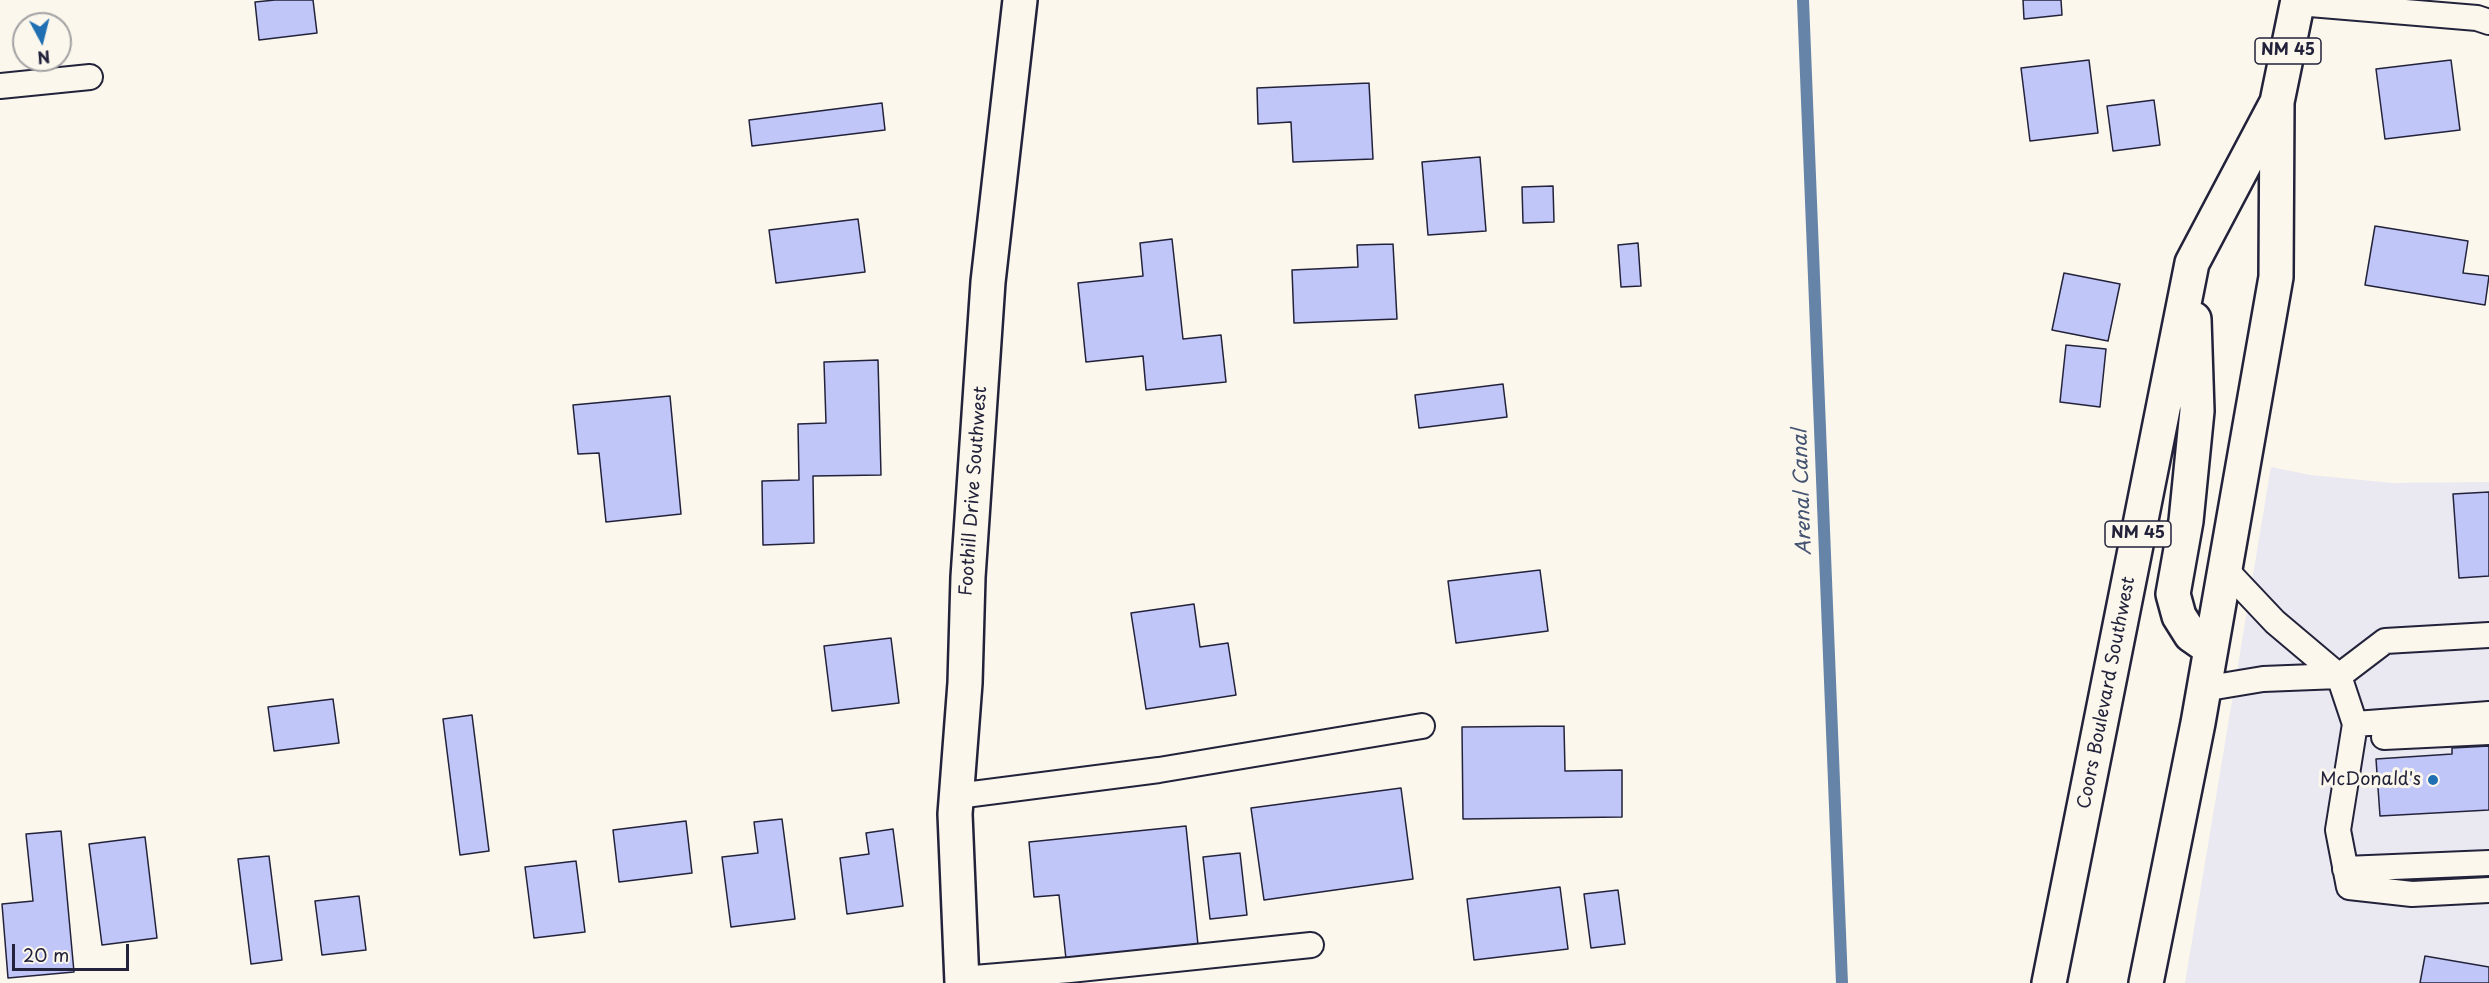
<!DOCTYPE html>
<html>
<head>
<meta charset="utf-8">
<style>
  body { margin:0 }
  #map { position:relative; width:2489px; height:983px; overflow:hidden; background:#fbf7ec; font-family:"Playpen Sans",sans-serif }
  canvas { display:block }
  .north { position:absolute; left:12px; top:12px; width:60px; height:60px; box-sizing:border-box; background:#fbf7ec; border:2px solid #a4a2a5; border-radius:50%; rotate:173deg; font-size:16px; font-weight:700; line-height:24px; text-align:center; color:#22223b }
  .north::after { content:''; display:block; margin:auto; width:21px; height:27px; background:#1f6fb2; clip-path:polygon(50% 0,100% 100%,50% 72%,0 100%) }
  .scale { position:absolute; left:12px; top:944px; width:117px; height:27px; box-sizing:border-box; border:3px solid #22223b; border-top:0; padding-left:8px; font-size:18px; line-height:21px; white-space:nowrap; color:#22223b; -webkit-text-stroke:4px #fbf7ec; paint-order:stroke }
</style>
</head>
<body>
<div id="map">
<canvas width="2489" height="983"></canvas>
<div class="north">N</div>
<div class="scale">20 m</div>
</div>
<script>
const ctx = document.querySelector('canvas').getContext('2d');
ctx.lineJoin = 'round';
function fill(path, color) { ctx.fillStyle = color; ctx.fill(path, 'evenodd'); }
const toPath = rows => new Path2D(rows.map(r => 'M' + r).join(''));
function strokePath(path, color, width, dash) { ctx.strokeStyle = color; ctx.lineWidth = width; ctx.lineCap = dash ? 'butt' : 'round'; ctx.setLineDash(dash || []); ctx.stroke(path); }
function drawText(font, color, halo, rows, align = 'center') {
  ctx.font = font + ' "Playpen Sans",sans-serif'; ctx.lineWidth = 6; ctx.setLineDash([]); ctx.textBaseline = 'middle'; ctx.strokeStyle = halo; ctx.fillStyle = color; for (const [text, x, y, turn = 0] of rows) {
    ctx.save(); ctx.translate(x, y); ctx.rotate((+turn || 0) * Math.PI / 180); ctx.textAlign = isNaN(turn) ? turn : align; if (halo) ctx.strokeText(text, 0, 0); ctx.fillText(text, 0, 0); ctx.restore();
  }
}
fill(toPath([
  [2271,467,2310,475,2392,483,2489,482,2489,983,2185,983]
]), '#eae8f0');
strokePath(toPath([
  [1803,0,1842,983]
]), '#6684a7', 12);
const building = toPath([
  [275,0,313,0,317,33,259,40,255,2,275,0],
  [2023,0,2061,0,2062,15,2024,19,2023,0],
  [2089,60,2098,133,2030,141,2021,68,2089,60],
  [2451,60,2460,130,2385,139,2376,69,2451,60],
  [1369,83,1373,159,1293,162,1291,122,1258,124,1257,88,1369,83],
  [2154,100,2160,145,2113,151,2107,106,2154,100],
  [882,103,885,130,752,146,749,120,882,103],
  [1480,157,1486,231,1428,235,1422,162,1480,157],
  [1553,186,1554,222,1523,223,1522,187,1553,186],
  [858,219,865,272,776,283,769,230,858,219],
  [2375,226,2468,241,2463,273,2489,276,2485,305,2365,285,2375,226],
  [1172,239,1183,339,1221,335,1226,382,1146,390,1143,356,1086,362,1078,283,1143,276,1140,243,1172,239],
  [1638,243,1641,286,1621,287,1618,245,1638,243],
  [1393,244,1397,319,1294,323,1292,270,1358,267,1357,245,1393,244],
  [2064,273,2120,284,2108,341,2052,330,2064,273],
  [2066,345,2106,349,2100,407,2060,402,2066,345],
  [878,360,881,475,813,476,814,543,763,545,762,481,799,480,798,424,826,423,824,362,878,360],
  [1503,384,1507,417,1419,428,1415,395,1503,384],
  [670,396,681,514,606,522,599,453,578,454,573,405,670,396],
  [2489,492,2489,576,2459,578,2453,494,2489,492],
  [1540,570,1548,631,1456,643,1448,581,1540,570],
  [1194,604,1200,647,1228,643,1236,695,1146,709,1131,613,1194,604],
  [891,638,899,703,832,711,824,646,891,638],
  [333,699,339,743,274,751,268,707,333,699],
  [472,715,489,851,460,855,443,719,472,715],
  [1564,726,1565,771,1622,770,1622,817,1463,819,1462,727,1564,726],
  [2489,746,2489,810,2380,816,2376,759,2452,754,2452,748,2489,746],
  [1401,788,1413,879,1264,900,1251,808,1401,788],
  [782,819,795,919,731,927,722,857,758,853,754,822,782,819],
  [686,821,692,873,619,882,613,830,686,821],
  [1186,826,1198,945,1066,959,1059,895,1034,897,1029,842,1186,826],
  [893,829,903,906,847,914,840,858,869,854,866,833,893,829],
  [61,831,74,972,8,978,2,904,33,901,26,834,61,831],
  [145,837,157,938,102,945,89,844,145,837],
  [1240,853,1247,915,1210,919,1203,857,1240,853],
  [269,856,282,960,251,964,238,859,269,856],
  [576,861,585,932,534,938,525,867,576,861],
  [1560,887,1568,949,1474,960,1467,899,1560,887],
  [1618,890,1625,944,1591,948,1584,894,1618,890],
  [359,896,366,950,322,955,315,901,359,896],
  [2425,956,2489,967,2489,983,2420,983,2425,956]
]);
fill(building, '#c1c6f8');
strokePath(building, '#22223b', 1.5);
const service = toPath([
  [2298,3,2477,18,2489,22],
  [0,86,90,77],
  [2225,569,2275,622,2339,676,2355,724],
  [2203,689,2263,679,2339,676,2385,641,2489,635],
  [2489,714,2355,724,2338,830,2349,887,2412,894,2489,890],
  [2384,737,2489,732],
  [957,796,1159,770,1422,726],
  [2345,869,2489,863],
  [962,979,1070,970,1311,945]
]);
const tertiary = toPath([
  [962,983,955,814,965,683,968,577,988,282,1020,0]
]);
const primary = toPath([
  [2194,319,2197,411,2186,521,2173,594,2179,616,2191,635,2211,649],
  [2049,983,2192,263,2275,106],
  [2146,983,2198,723,2276,277,2277,102,2298,0]
]);
strokePath(service, '#22223b', 28);
strokePath(tertiary, '#22223b', 38);
strokePath(primary, '#22223b', 38);
strokePath(service, '#fbf7ec', 24);
strokePath(tertiary, '#fbf7ec', 33);
strokePath(primary, '#fbf7ec', 33);
for (const [x, y, r, color] of [
  [2433,780,6,"#1f6fb2"]
]) { const dot = new Path2D(); dot.arc(x, y, r, 0, 2 * Math.PI); ctx.fillStyle = color; ctx.fill(dot); strokePath(dot, '#fbf7ec', 2); }
for (const [x, y, w] of [
  [2288,51,66],
  [2138,534,66]
]) { const box = new Path2D(); box.roundRect(x - w / 2, y - 13, w, 26, 4.5); ctx.fillStyle = '#fbf7ec'; ctx.fill(box); strokePath(box, '#22223b', 1.5); }
drawText('bold 16px', '#22223b', null, [
  ["NM 45",2288,51],
  ["NM 45",2138,534]
]);
drawText('18px', '#22223b', '#fbf7ec', [
  ["Foothill Drive Southwest",974,491,-86],
  ["Coors Boulevard Southwest",2107,693,-79]
]);
drawText('18px', '#22223b', '#fbf7ec', [
  ["McDonald's",2421,780]
], 'right');
drawText('italic 20px', '#445371', '#fbf7ec', [
  ["Arenal Canal",1803,492,-92]
]);
</script>
</body>
</html>
